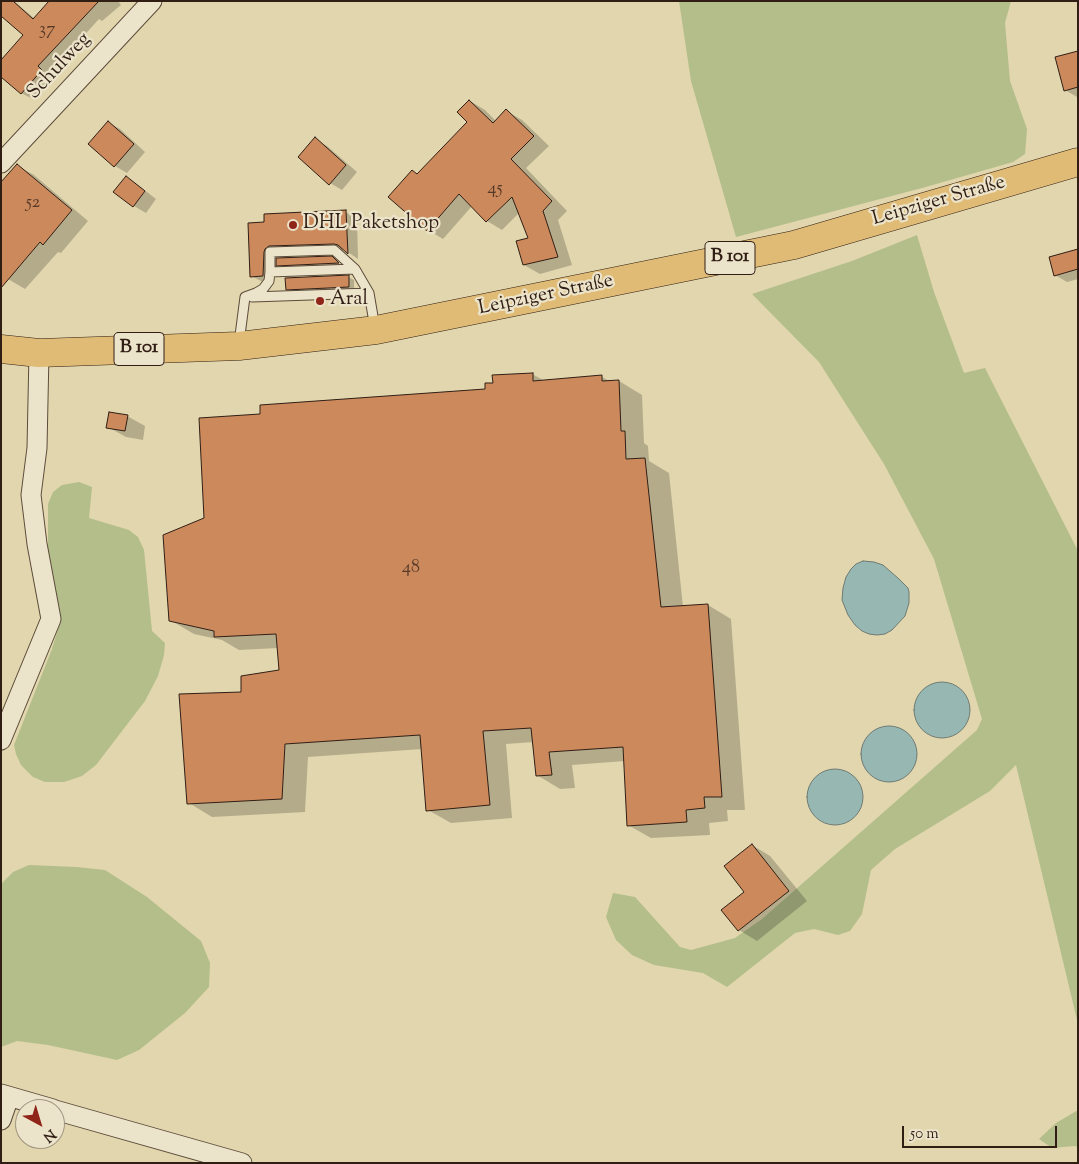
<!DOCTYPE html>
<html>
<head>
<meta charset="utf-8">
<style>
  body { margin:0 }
  #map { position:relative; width:1079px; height:1164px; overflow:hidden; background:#e1d6ad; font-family:"Sorts Mill Goudy",serif }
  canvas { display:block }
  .frame { position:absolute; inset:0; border:2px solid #301e15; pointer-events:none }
  .north { position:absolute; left:15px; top:1099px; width:50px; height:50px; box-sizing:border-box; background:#ece4ca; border:1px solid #a19582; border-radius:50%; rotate:141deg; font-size:14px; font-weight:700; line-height:20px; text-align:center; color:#301e15 }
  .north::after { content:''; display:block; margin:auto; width:18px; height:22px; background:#8f2418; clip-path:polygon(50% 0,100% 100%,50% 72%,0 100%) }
  .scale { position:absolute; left:902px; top:1126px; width:155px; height:22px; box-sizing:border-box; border:2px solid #301e15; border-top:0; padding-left:6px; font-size:15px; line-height:18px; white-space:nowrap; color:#301e15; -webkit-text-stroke:4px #ece4ca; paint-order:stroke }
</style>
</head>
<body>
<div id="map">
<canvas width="1079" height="1164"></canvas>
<div class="frame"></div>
<div class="north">N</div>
<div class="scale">50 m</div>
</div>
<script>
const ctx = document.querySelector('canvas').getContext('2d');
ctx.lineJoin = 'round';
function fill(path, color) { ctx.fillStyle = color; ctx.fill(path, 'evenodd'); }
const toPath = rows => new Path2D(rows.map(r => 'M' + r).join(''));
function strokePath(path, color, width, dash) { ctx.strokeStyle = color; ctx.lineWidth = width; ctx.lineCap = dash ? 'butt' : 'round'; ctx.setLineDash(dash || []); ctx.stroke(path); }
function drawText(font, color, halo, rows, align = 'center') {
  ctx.font = font + ' "Sorts Mill Goudy",serif'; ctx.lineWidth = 4.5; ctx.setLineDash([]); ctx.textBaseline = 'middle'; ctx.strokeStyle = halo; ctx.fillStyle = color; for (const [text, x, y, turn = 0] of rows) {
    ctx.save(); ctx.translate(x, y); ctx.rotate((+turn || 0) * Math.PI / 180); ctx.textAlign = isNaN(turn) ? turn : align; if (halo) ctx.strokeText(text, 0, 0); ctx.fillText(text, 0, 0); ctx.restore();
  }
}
fill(toPath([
  [679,1,1011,1,1005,23,1010,81,1027,129,1025,154,1013,162,922,188,736,237,691,81],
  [917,235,934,292,964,373,985,368,1078,551,1078,1024,1016,765,990,791,895,849,871,870,862,914,850,931,838,935,814,929,795,933,727,987,703,973,654,965,632,955,616,940,606,917,613,893,635,897,680,947,691,950,735,938,762,919,977,730,982,719,934,559,884,464,819,362,752,294,852,261],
  [79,482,92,487,89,518,129,530,138,537,144,550,152,631,165,643,164,655,158,676,145,701,96,765,82,776,64,782,45,782,33,777,21,765,16,754,14,745,52,649,61,619,48,549,48,504,53,492,62,485],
  [29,865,76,867,105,870,147,897,201,941,210,963,209,987,185,1013,139,1050,117,1060,48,1045,17,1041,1,1047,1,884,13,872],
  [1078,1110,1078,1147,1075,1146,1052,1148,1039,1139,1056,1123]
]), '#b3be8a');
const water = toPath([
  [863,561,874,562,883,565,899,579,908,588,909,592,909,603,905,616,892,630,885,634,877,635,869,634,862,631,855,625,848,615,842,600,843,588,846,577,851,569,856,564,863,561],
  '914 710a28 28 0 1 1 56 0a28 28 0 1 1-56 0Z',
  '861 754a28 28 0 1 1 56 0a28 28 0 1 1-56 0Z',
  '807 797a28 28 0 1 1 56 0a28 28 0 1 1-56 0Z'
]);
fill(water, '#97b7b2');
strokePath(water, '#6e7a73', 1);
fill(toPath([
  [1,1,14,1,35,19,55,1,118,1,121,5,102,21,99,19,49,74,52,77,33,99,21,93,25,35],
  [1078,52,1078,96,1077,97,1065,90],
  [470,101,485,110,496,121,506,111,522,120,549,146,526,168,567,211,558,220,572,265,540,274,524,265,529,239,519,213,502,230,487,221,472,206,443,239,428,230,390,197,418,175,469,122],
  [108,122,120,129,145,152,127,173,115,166],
  [315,139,327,146,357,172,342,190,330,183],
  [17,166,34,175,88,221,61,253,58,252,25,289,8,279],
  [126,178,138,185,156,199,146,213,134,206,115,192],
  [345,212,357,218,358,259,345,250,279,252,274,259,274,282,263,282,251,276,265,223],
  [1078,250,1078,279,1067,282,1055,275],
  [331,258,343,266,283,268,278,265],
  [348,277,354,280,354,290,293,292,287,289],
  [532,374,545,381,602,377,611,382,619,381,642,395,644,443,648,446,649,461,669,473,683,607,708,605,731,619,745,810,727,810,728,821,709,823,710,835,651,838,628,825,625,761,572,765,575,788,560,789,537,775,534,742,506,744,512,818,451,823,428,810,422,749,308,757,305,812,212,817,189,803,280,671,278,648,239,650,222,640,194,634,170,620,205,519,262,415,487,390,494,384],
  [127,416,145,426,143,440,126,437,108,427],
  [752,845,770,856,807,901,757,941,739,930,723,910,746,892]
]), '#0003');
const building = toPath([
  [1,1,13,1,33,19,49,1,99,1,38,66,42,70,21,94,1,77,1,60,23,35,1,16,1,1],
  [1078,51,1078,87,1064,91,1055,57,1078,51],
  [469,100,493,123,506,109,534,136,511,159,552,201,543,211,558,257,523,265,516,241,528,238,512,197,486,222,459,194,427,231,388,197,412,170,417,174,467,122,457,112,469,100],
  [108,121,134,144,114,167,88,144,108,121],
  [315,137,346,165,329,185,298,157,315,137],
  [17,164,72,210,43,245,40,242,1,288,1,182,17,164],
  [126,176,145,191,133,207,113,192,126,176],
  [346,210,348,254,338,245,334,244,269,246,265,249,264,252,263,276,250,277,248,223,264,222,264,214,346,210],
  [1078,249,1078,269,1054,276,1049,257,1078,249],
  [332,256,339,263,276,266,276,258,332,256],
  [349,275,349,287,286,290,285,278,349,275],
  [533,373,533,381,602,375,602,381,619,380,621,431,625,431,626,459,645,458,661,607,708,604,722,797,704,797,705,808,686,810,687,822,627,826,623,747,549,752,552,775,536,776,531,728,483,731,490,805,426,811,420,735,285,744,282,799,187,804,179,694,241,692,241,676,279,670,276,634,214,637,214,631,169,621,163,535,204,518,199,418,260,414,260,405,485,389,485,383,493,383,492,375,533,373],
  [109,412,128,415,125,431,106,428,109,412],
  [752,844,789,891,738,931,721,910,744,892,724,866,752,844]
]);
fill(building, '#cb895c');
strokePath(building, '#301e15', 1);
const service = toPath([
  [270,272,270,252,334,250,355,269],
  [252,297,369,293],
  [239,343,245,297,256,293,263,289,269,281,270,272,355,269,369,293,375,328]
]);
const minor = toPath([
  [1,163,152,1],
  [1,740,51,619,37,544,31,495,37,448,39,353],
  [1,1094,53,1109],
  [55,1110,242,1163],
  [1,1120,9,1097]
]);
const primary = toPath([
  [1,349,39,353,239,346,376,330,794,245,1078,162]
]);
strokePath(service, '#5c4c3b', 11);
strokePath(minor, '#5c4c3b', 21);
strokePath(primary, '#301e15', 29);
strokePath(service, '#ece4ca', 9);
strokePath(minor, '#ece4ca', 19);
strokePath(primary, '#e0bb76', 28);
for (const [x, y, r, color] of [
  [293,225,5,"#8f2418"],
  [320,301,5,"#8f2418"]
]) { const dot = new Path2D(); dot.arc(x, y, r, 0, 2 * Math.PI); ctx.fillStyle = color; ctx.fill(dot); strokePath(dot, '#ece4ca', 2); }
drawText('18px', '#573927', null, [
  ["37",47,31],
  ["45",495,190],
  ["52",33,204],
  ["48",411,569]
]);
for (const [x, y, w] of [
  [730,258,50],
  [139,349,50]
]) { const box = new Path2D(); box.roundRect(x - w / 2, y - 16.5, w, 33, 4); ctx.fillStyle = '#ece4ca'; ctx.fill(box); strokePath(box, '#301e15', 1); }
drawText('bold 19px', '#301e15', null, [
  ["B 101",730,258],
  ["B 101",139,349]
]);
drawText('20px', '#301e15', '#ece4ca', [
  ["Schulweg",60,67,-47],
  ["Leipziger Straße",939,202,-16],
  ["Leipziger Straße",546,296,-12]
]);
drawText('20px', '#301e15', '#ece4ca', [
  ["DHL Paketshop",303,225],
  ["Aral",330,301]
], 'left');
</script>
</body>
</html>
